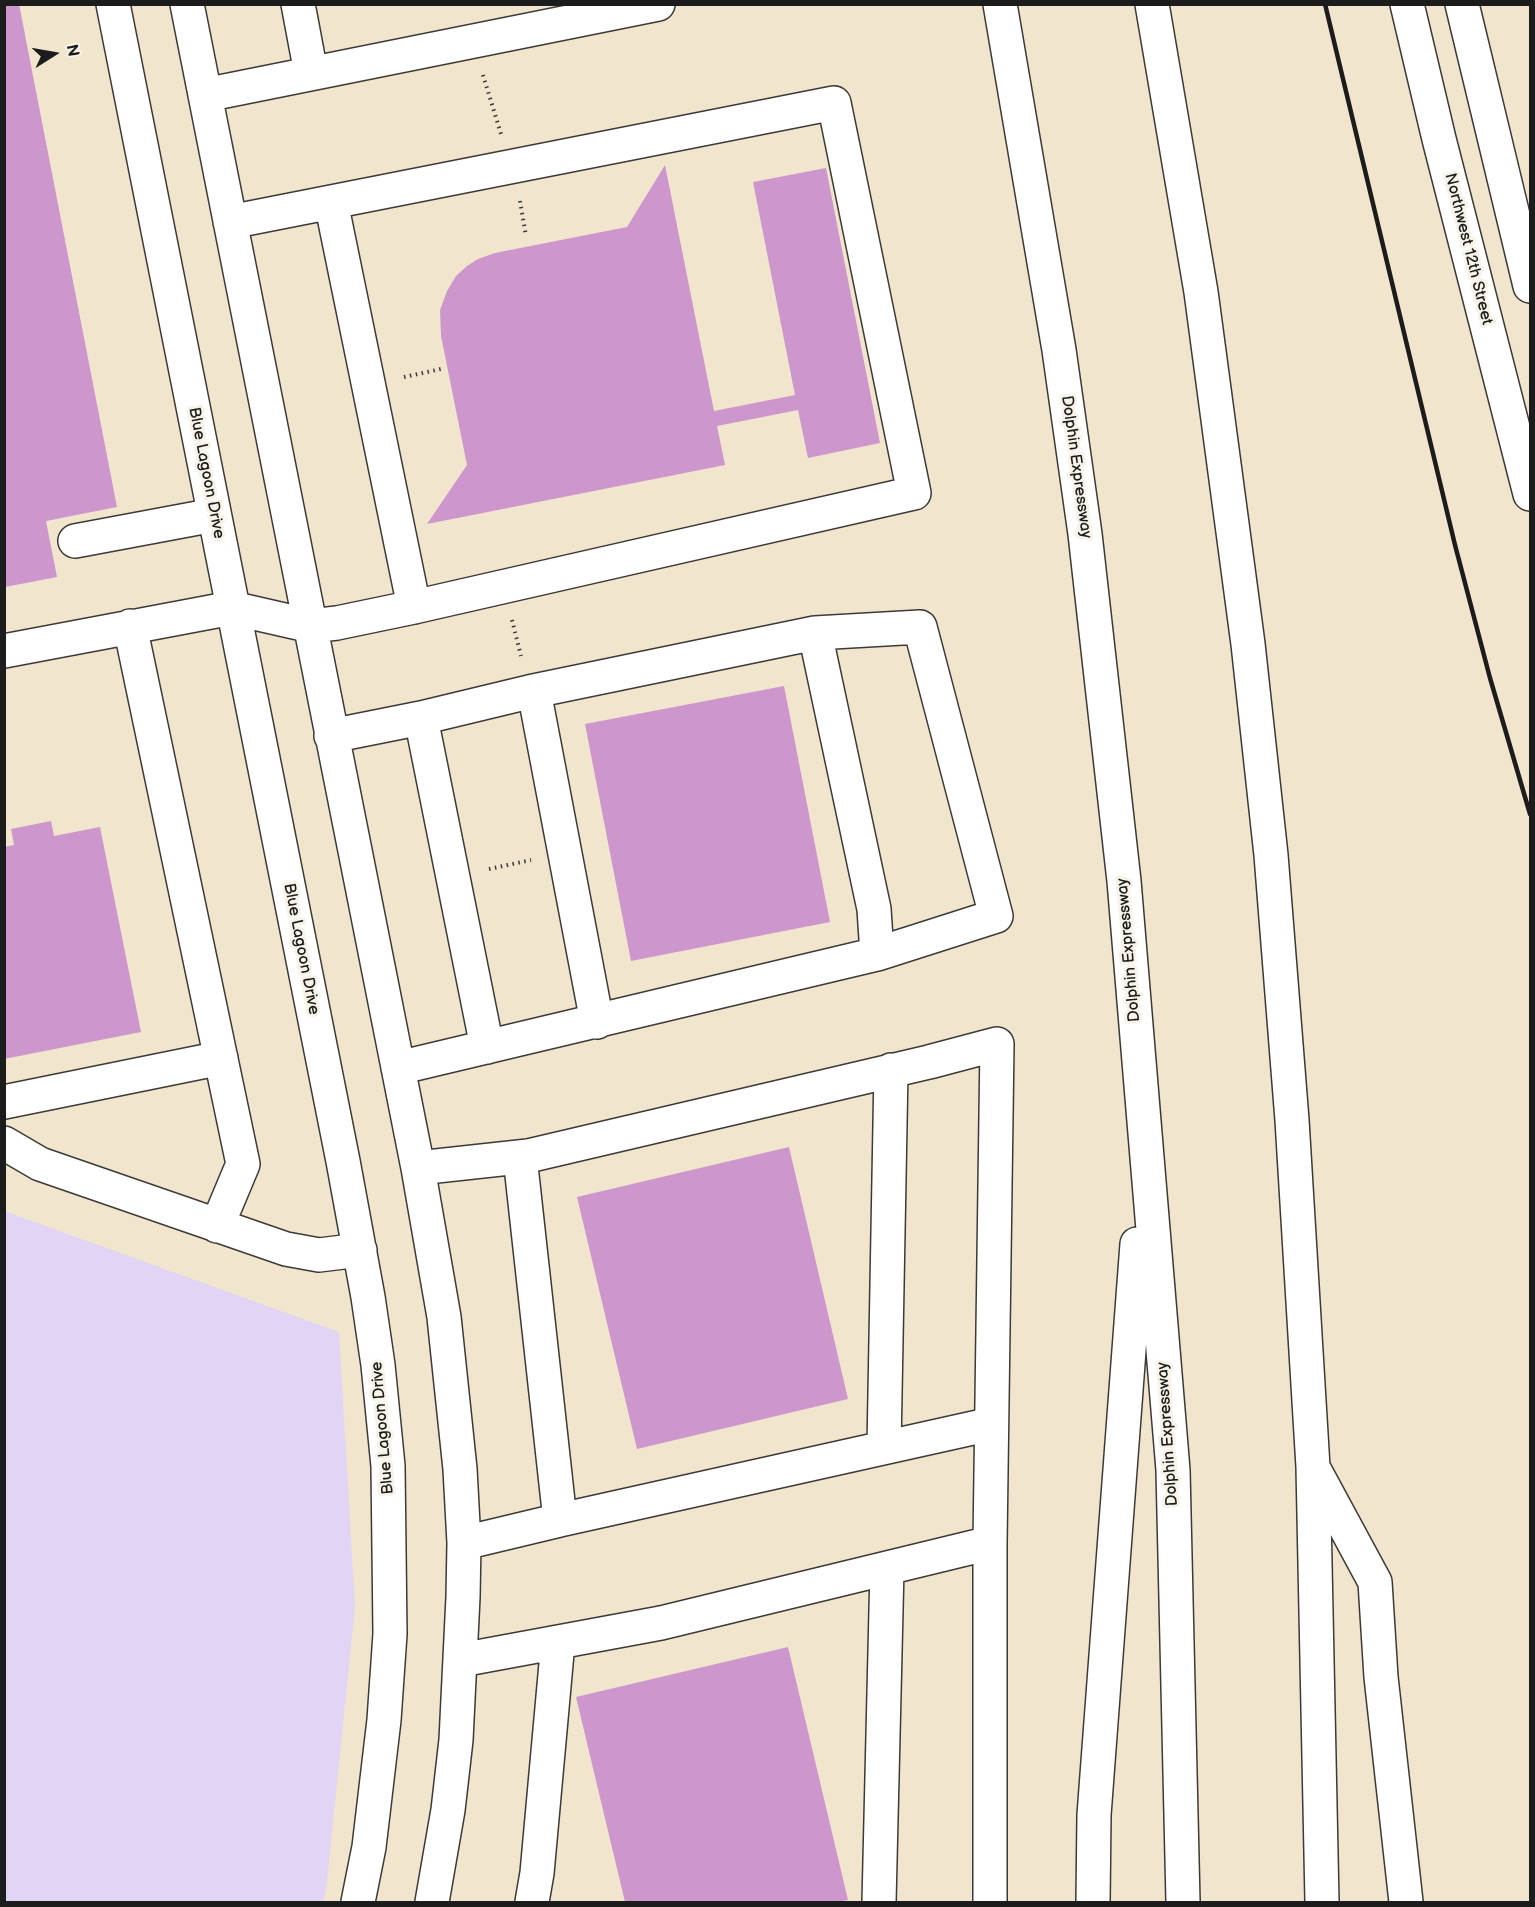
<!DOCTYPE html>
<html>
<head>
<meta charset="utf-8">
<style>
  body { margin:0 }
  #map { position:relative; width:1535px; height:1907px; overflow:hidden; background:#f2e5cd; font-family:"Balsamiq Sans",sans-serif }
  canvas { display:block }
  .frame { position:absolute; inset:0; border:6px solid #1c1c1c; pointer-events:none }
  .north { position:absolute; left:24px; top:24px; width:60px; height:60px; -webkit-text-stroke:4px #f7f3e8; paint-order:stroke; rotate:79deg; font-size:16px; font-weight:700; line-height:24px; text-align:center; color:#1c1c1c }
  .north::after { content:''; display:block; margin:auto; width:21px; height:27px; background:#1c1c1c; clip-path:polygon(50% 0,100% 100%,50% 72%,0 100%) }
</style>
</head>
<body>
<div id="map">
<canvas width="1535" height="1907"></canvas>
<div class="frame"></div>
<div class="north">N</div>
</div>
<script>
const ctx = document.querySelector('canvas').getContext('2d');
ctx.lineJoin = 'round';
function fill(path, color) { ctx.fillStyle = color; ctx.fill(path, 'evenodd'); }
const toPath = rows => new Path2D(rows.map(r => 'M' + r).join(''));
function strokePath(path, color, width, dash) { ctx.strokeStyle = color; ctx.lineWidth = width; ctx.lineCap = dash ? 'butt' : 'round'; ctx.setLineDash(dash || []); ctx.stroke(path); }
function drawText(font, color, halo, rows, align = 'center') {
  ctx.font = font + ' "Balsamiq Sans",sans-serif'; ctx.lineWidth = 6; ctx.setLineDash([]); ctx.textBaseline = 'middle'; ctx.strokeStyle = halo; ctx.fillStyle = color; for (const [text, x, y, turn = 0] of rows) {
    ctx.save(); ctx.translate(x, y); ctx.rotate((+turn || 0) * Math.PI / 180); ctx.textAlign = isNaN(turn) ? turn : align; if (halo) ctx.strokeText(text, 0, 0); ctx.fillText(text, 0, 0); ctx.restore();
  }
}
fill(toPath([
  [4,1211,339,1332,355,1606,326,1891,323,1902,5,1902]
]), '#e1d4f4');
fill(toPath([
  [5,4,19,4,117,507,46,521,57,577,5,587],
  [665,165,714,411,795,395,753,182,826,168,880,443,808,458,798,410,717,426,725,465,427,524,467,465,441,336,440,310,447,291,456,276,467,266,478,259,495,253,627,227],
  [784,686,830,922,631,961,585,724],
  [51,821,54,836,100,827,141,1032,4,1059,4,847,14,845,11,829],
  [789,1147,848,1399,637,1449,577,1197],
  [788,1647,848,1900,836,1902,625,1902,576,1697]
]), '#cd96cd');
const minor = toPath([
  [113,4,343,1161,368,1297,378,1365,388,1466,390,1634,384,1720,369,1847,358,1902],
  [187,4,418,1168,444,1317,460,1469,464,1543,463,1597,456,1740,448,1810,432,1902],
  [298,4,311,73],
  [205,95,658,4],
  [331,202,414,607],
  [75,541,214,515],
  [130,626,243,1164,217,1226],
  [815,633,874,909,877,954],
  [4,651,232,608,311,626,337,623,414,607,914,493,834,103,230,222],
  [534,691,597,1022],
  [421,718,487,1047],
  [331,736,421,718,529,692,815,633,920,627,996,916,877,954,398,1068],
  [4,1102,221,1058],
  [4,1143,40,1164,286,1249,319,1255,360,1250],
  [520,1157,560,1520,991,1424],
  [418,1168,528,1156,929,1062,997,1044,990,1543],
  [884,1447,891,1070],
  [464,1543,560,1520],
  [461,1660,661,1623,990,1543,990,1902],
  [532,1902,537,1873,558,1642],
  [879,1902,887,1568]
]);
const major = toPath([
  [1407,4,1439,139,1530,494],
  [1462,4,1530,286]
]);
const highway = toPath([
  [1000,4,1059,350,1085,534,1124,881,1173,1470,1183,1902],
  [1152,4,1201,292,1248,644,1271,855,1292,1120,1313,1467,1322,1902],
  [1315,1471,1375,1582,1381,1677,1406,1902],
  [1093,1902,1094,1815,1137,1244]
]);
strokePath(minor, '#3c3a37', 36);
strokePath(major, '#3c3a37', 36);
strokePath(highway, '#3c3a37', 36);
strokePath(toPath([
  [483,75,501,134],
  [520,201,526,236],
  [404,377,441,369],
  [512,620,521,656],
  [489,869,531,860]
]), '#3c3a37', 4, [1.5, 4.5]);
strokePath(minor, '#fff', 33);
strokePath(major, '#fff', 33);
strokePath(highway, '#fff', 33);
strokePath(toPath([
  [1325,4,1455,545,1490,678,1530,814]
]), '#1c1c1c', 4.5);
drawText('16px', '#1c1c1c', '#f7f3e8', [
  ["Northwest 12th Street",1468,249,76],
  ["Dolphin Expressway",1076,467,82],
  ["Blue Lagoon Drive",206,473,79],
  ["Blue Lagoon Drive",301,949,79],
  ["Dolphin Expressway",1129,950,-95],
  ["Blue Lagoon Drive",383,1428,-95],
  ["Dolphin Expressway",1168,1434,-94]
]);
</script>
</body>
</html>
